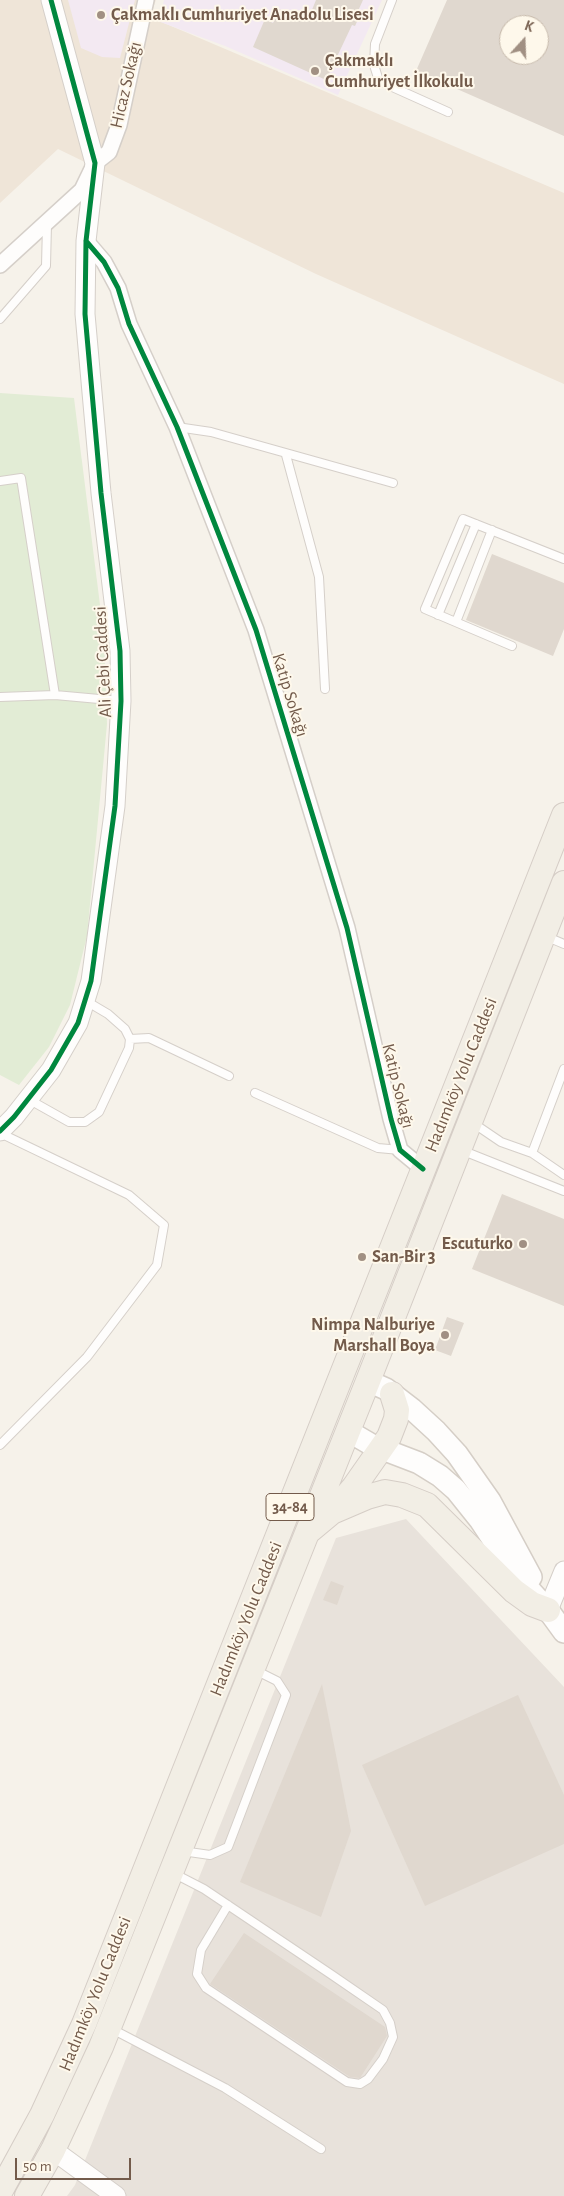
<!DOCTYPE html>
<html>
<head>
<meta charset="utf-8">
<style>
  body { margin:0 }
  #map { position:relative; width:564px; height:2196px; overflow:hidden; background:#f6f2ea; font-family:"Alegreya Sans",sans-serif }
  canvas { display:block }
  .north { position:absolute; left:499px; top:15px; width:50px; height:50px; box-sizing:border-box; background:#fef8eb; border:1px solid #c6b9ab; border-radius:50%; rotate:20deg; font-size:14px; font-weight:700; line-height:20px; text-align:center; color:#735b4b }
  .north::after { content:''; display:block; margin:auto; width:18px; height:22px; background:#a19083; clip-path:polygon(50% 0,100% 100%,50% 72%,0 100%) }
  .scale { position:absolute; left:15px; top:2158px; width:116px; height:22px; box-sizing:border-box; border:2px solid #735b4b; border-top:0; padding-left:6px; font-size:15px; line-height:18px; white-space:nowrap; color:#735b4b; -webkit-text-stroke:4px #fef8eb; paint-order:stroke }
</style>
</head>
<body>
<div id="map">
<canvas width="564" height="2196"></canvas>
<div class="north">K</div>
<div class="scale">50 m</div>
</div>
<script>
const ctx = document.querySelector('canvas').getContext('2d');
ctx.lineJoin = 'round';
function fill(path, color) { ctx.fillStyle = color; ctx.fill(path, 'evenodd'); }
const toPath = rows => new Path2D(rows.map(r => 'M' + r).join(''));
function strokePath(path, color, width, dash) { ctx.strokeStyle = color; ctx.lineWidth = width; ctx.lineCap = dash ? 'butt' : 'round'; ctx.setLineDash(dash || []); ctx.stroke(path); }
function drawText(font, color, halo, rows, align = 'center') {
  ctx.font = font + ' "Alegreya Sans",sans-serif'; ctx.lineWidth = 4; ctx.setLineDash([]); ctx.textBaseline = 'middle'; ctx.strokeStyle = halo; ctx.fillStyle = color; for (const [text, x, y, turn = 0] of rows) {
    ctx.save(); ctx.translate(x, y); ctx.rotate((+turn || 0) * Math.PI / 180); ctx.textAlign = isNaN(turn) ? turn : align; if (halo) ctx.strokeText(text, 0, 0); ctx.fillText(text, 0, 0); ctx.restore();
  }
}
fill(toPath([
  [0,0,156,0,150,17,564,193,564,384,316,274,58,149,0,203]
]), '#efe5d8');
fill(toPath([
  [406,1519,564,1687,564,2196,67,2196,75,2185,336,1538]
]), '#e8e2db');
fill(toPath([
  [68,0,135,0,120,58,102,57,81,48],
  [164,0,382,0,338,95,225,46,155,20,156,12,162,9]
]), '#f3e9f2');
fill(toPath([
  [0,393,74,398,104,637,107,724,87,936,70,1005,49,1047,19,1085,0,1075]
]), '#e2ecd5');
fill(toPath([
  [316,0,363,0,358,11,361,13,355,26,352,25,326,80,253,47,265,19,273,23,279,9,307,22],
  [447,0,564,0,564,136,416,71],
  [509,25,539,25,539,55,509,55],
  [492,554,564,583,564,629,553,656,466,620],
  [502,1194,564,1219,564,1306,472,1269],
  [447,1317,464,1323,451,1356,435,1350],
  [331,1581,344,1586,337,1605,323,1600],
  [322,1684,351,1831,321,1917,240,1882],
  [518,1695,564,1795,564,1844,425,1906,362,1765],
  [244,1933,385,2027,387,2036,360,2078,350,2077,210,1984]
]), '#e0d8cf');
const service = toPath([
  [392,0,375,44,374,65,379,81,448,112],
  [0,319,46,266,47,224],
  [177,427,211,432,393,483],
  [286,455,319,577,325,689],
  [0,481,21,478,55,695],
  [438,615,476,524],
  [456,622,492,530],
  [512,646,425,609,463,519,564,559],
  [0,697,55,695,121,701],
  [545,936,564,944],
  [130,1039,149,1038,229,1076],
  [255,1093,378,1148,400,1150],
  [28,1099,69,1122,85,1122,99,1112,129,1048,130,1039,125,1029,108,1014,86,1001],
  [473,1123,501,1142,532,1153,564,1175],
  [0,1133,129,1195,164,1225,157,1265,87,1357,0,1445],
  [461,1150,564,1191],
  [532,1153,564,1069],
  [182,1851,210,1855,228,1847,286,1695,277,1681,255,1670],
  [173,1873,204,1889,332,1975,383,2010,390,2023,393,2037,383,2059,368,2079,360,2084,347,2082,206,1988,197,1974,201,1950,228,1905],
  [110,2028,225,2088,321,2149]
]);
const minor = toPath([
  [86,241,104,262,118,288,129,324,177,427,256,630,347,928,391,1119,400,1150,423,1169],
  [0,265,82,190,95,163,109,152,119,125,146,0]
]);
const tertiary = toPath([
  [0,1131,14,1117,51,1070,78,1023,91,981,115,806,121,701,120,651,101,493,85,314,86,241,95,163,51,0],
  [548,1610,564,1571],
  [53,2150,116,2196]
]);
const secondary = toPath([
  [368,1381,386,1389,412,1409,436,1431,457,1454,490,1501,531,1577],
  [348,1431,372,1445,419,1463,440,1476,456,1490,480,1520,517,1576,548,1610,564,1632]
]);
const primary = toPath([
  [337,1507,354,1487,389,1437,396,1419,397,1410,392,1394],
  [308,1532,332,1512,367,1497,385,1492,402,1495,427,1505,514,1591,532,1604,548,1610],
  [0,2192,42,2115,84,2024,564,815],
  [27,2196,53,2150,101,2047,368,1381,564,883]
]);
strokePath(service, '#d5cfc9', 10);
strokePath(minor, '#d5cfc9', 18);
strokePath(tertiary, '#d5cfc9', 21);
strokePath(secondary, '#d5cec6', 24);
strokePath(primary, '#d5cdc6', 26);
strokePath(service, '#fefdfc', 8);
strokePath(minor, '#fefdfc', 15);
strokePath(tertiary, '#fefdfc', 19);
strokePath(secondary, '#fefdfc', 21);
strokePath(primary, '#f2eee5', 24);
strokePath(toPath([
  [86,241,104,262,118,288,129,324,177,427,256,630,347,928,391,1119,400,1150,423,1169],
  [0,1131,14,1117,51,1070,78,1023,91,981,115,806,121,701,120,651,101,493,85,314,86,241,95,163,51,0]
]), '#00873e', 5);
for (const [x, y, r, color] of [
  [101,15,5,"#a19083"],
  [315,71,5,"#a19083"],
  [523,1244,5,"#a19083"],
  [362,1257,5,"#a19083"],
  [445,1335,5,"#a19083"]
]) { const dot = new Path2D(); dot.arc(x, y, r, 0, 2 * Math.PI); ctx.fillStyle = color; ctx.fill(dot); strokePath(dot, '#fef8eb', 2); }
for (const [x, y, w] of [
  [290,1507,48]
]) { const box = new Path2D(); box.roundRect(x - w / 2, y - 13.5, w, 27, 4); ctx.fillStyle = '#fef8eb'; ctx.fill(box); strokePath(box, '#735b4b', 1); }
drawText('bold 16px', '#735b4b', null, [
  ["34-84",290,1507]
]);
drawText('bold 18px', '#735b4b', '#fef8eb', [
  ["Çakmaklı Cumhuriyet Anadolu Lisesi",111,15],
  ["Çakmaklı",325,61],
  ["Cumhuriyet İlkokulu",325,82],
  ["Escuturko",513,1244,"right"],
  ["San-Bir 3",372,1257],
  ["Nimpa Nalburiye",435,1325,"right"],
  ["Marshall Boya",435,1346,"right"]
], 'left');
drawText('18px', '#735b4b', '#fef8eb', [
  ["Hicaz Sokağı",126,85,-77],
  ["Ali Çebi Caddesi",103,662,-93],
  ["Katip Sokağı",290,695,73],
  ["Hadımköy Yolu Caddesi",461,1075,-68],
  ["Katip Sokağı",398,1086,76],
  ["Hadımköy Yolu Caddesi",246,1619,-68],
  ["Hadımköy Yolu Caddesi",95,1994,-68]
]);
</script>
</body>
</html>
